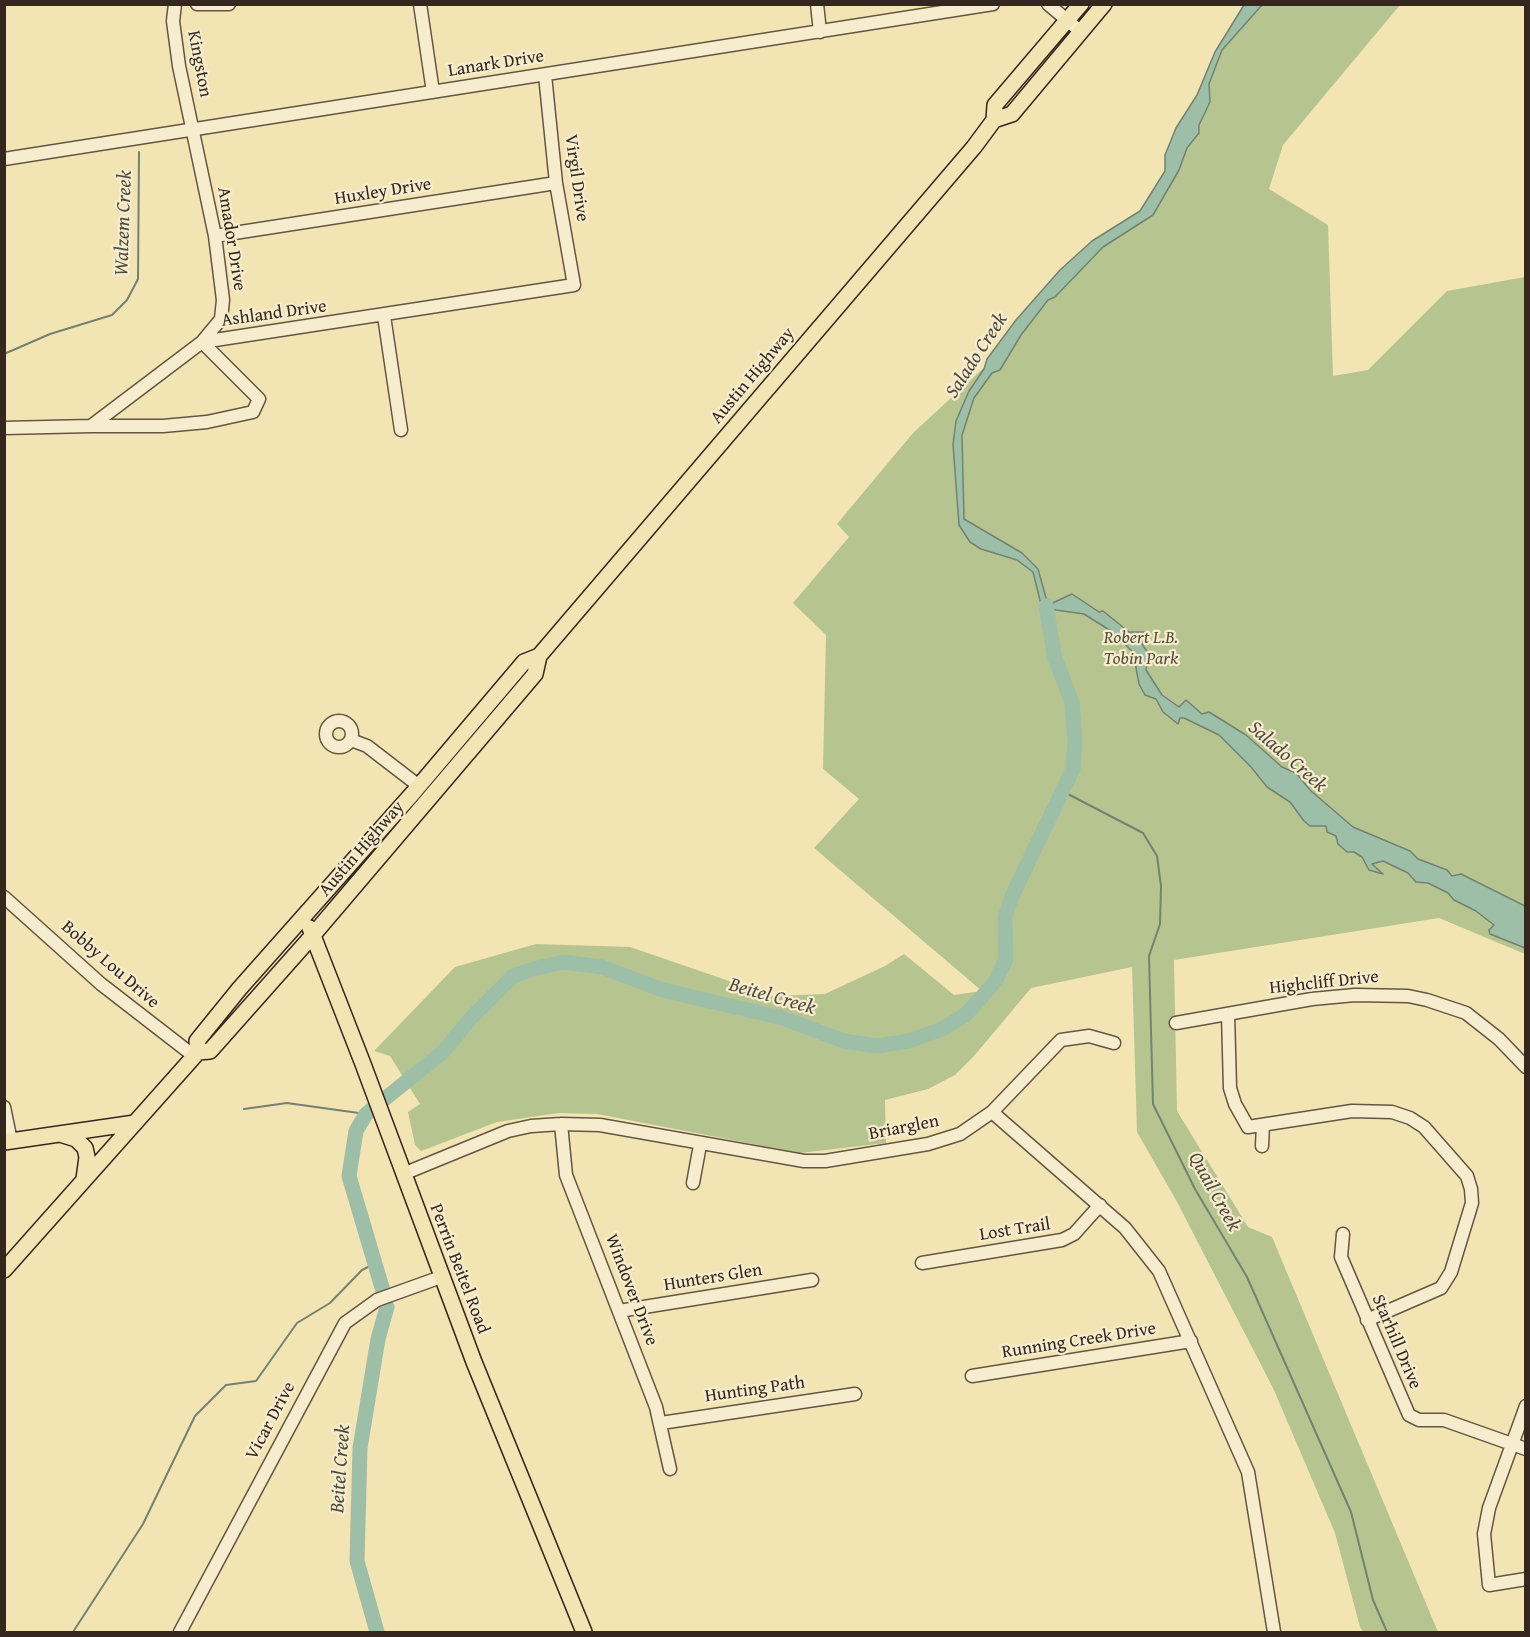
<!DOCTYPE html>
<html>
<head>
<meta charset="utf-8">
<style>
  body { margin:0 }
  #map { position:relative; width:1530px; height:1637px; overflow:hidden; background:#f3e4b3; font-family:"Gentium Book Plus",serif }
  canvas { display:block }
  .frame { position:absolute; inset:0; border:6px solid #35271e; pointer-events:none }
</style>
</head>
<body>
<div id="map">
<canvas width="1530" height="1637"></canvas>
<div class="frame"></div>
</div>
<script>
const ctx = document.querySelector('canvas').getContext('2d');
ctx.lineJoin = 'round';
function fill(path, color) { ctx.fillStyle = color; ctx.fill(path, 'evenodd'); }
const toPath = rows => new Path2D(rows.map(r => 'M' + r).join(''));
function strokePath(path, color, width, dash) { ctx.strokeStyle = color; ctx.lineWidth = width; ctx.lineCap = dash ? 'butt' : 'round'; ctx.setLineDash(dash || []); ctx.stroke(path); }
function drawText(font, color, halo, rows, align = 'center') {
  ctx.font = font + ' "Gentium Book Plus",serif'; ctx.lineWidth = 4.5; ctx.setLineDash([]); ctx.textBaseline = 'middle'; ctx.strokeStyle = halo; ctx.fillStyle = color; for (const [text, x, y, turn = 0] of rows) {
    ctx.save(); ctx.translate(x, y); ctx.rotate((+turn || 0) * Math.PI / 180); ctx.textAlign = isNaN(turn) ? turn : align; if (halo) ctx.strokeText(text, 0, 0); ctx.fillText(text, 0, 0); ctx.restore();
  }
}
fill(toPath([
  [1262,5,1400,5,1283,145,1269,189,1328,225,1333,376,1368,370,1447,291,1525,277,1525,954,1439,918,1174,960,1177,1111,1248,1227,1272,1237,1438,1632,1363,1632,1360,1627,1335,1533,1273,1388,1176,1200,1137,1132,1132,967,1031,988,974,1056,955,1075,928,1089,885,1100,886,1143,800,1153,597,1114,559,1113,497,1122,421,1151,415,1145,408,1112,420,1104,390,1056,374,1051,455,967,536,944,630,947,773,996,825,994,885,966,904,954,954,995,982,991,814,848,859,799,823,769,826,635,793,603,849,537,837,524,913,433,1003,350,1048,300,1055,297,1103,247,1153,215,1179,170,1187,148,1199,133,1199,125,1210,102,1209,84,1222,50]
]), '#b6c590');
const water = toPath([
  [1244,5,1262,5,1222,50,1209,84,1210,102,1199,125,1199,133,1187,148,1179,170,1153,215,1103,247,1055,297,1048,300,1021,335,1000,370,992,373,974,398,962,435,964,519,1022,553,1038,569,1048,605,1072,594,1099,612,1103,611,1129,632,1146,632,1142,644,1148,653,1146,670,1162,695,1179,707,1186,700,1202,714,1209,712,1246,735,1282,767,1296,773,1310,790,1353,827,1410,851,1418,859,1447,870,1452,876,1461,874,1525,906,1525,948,1490,934,1489,930,1494,925,1476,911,1454,900,1448,893,1428,883,1416,882,1408,873,1383,861,1372,864,1383,874,1369,870,1362,857,1354,852,1347,852,1338,844,1336,836,1327,832,1326,826,1310,826,1304,821,1290,802,1267,787,1251,767,1219,735,1184,718,1180,718,1178,724,1163,712,1156,699,1145,695,1139,684,1133,652,1111,631,1084,614,1042,608,1033,572,1017,560,981,549,970,542,959,525,953,444,956,421,969,391,984,369,987,359,1016,320,1060,270,1092,241,1140,211,1165,171,1165,155,1176,128,1197,95,1215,52,1244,5]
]);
fill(water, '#9dbfa8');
strokePath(water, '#738271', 1.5);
strokePath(toPath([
  [4,354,50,334,112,315,127,300,138,279,139,152],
  [1064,792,1143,833,1157,856,1161,886,1160,924,1149,956,1153,1104,1195,1189,1247,1277,1351,1512,1373,1600,1387,1632],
  [244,1109,287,1103,366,1114],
  [73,1632,143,1524,195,1416,226,1385,256,1381,297,1323,330,1303,362,1270,376,1263]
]), '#738271', 2);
strokePath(toPath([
  [383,1291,349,1176,356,1131,366,1114,443,1052,471,1018,513,976,533,969,564,962,602,967,663,990,782,1018,844,1041,877,1046,909,1041,942,1029,965,1015,981,998,996,980,1006,959,1005,917,1012,896,1073,769,1075,740,1072,703,1055,658,1046,606],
  [377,1632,357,1561,360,1448,378,1339,387,1307]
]), '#9dbfa8', 15);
const minor = toPath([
  [197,4,229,4],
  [420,4,433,92],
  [817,4,820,32],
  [1048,4,1081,32],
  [4,159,993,4],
  [215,236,556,183],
  [384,316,401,430],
  [202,342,574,285,556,183,545,75],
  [91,426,163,426,207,422,253,412,259,399,202,342],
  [4,428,91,426,202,342,221,319,223,300,215,236,179,66,173,21,175,4],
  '326 734a13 13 0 1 1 26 0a13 13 0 1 1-26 0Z',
  [351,740,367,746,419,786],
  [4,897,101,984,194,1056],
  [1228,1014,1230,1088,1235,1104,1248,1127,1352,1111,1392,1112,1410,1118,1424,1127,1467,1176,1471,1189,1472,1203,1451,1272,1441,1288,1367,1320],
  [1176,1023,1312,999,1355,995,1408,996,1427,1000,1466,1013,1499,1039,1526,1067],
  [4,1107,11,1141],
  [992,1112,1125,1228,1159,1271,1248,1472,1274,1632],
  [561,1124,566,1175,656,1407,670,1469],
  [1262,1146,1263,1125],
  [403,1174,508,1131,531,1126,561,1124,600,1125,804,1161,825,1161,928,1144,960,1134,992,1112,1061,1040,1089,1036,1114,1043],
  [693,1183,700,1145],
  [1343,1234,1341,1257,1409,1415,1419,1420,1444,1420,1526,1449],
  [922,1263,1062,1240,1074,1234,1100,1205],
  [619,1311,812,1280],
  [972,1376,1191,1341],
  [1526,1406,1489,1508,1484,1534,1489,1585,1526,1579],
  [661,1423,855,1394],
  [180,1632,345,1323,377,1300,441,1277]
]);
const major = toPath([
  [994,120,1012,114,1104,4],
  [310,928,363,1064,474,1362,584,1632],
  [198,1052,197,1041,240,988,413,793,524,662,539,656,974,147,994,120,995,105,1081,4],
  [60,1134,76,1139,85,1148,87,1157,84,1179],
  [4,1142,135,1123],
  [4,1270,198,1052,210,1051,313,935,535,674,539,656]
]);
strokePath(minor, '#645643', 15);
strokePath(major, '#35271e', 18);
strokePath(minor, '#f7edce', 12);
strokePath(major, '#f3e4b3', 15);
drawText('18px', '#35271e', '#f7edce', [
  ["Kingston",199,64,79],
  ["Lanark Drive",496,64,-9],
  ["Virgil Drive",576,178,82],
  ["Huxley Drive",383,192,-9],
  ["Amador Drive",231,239,81],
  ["Ashland Drive",274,314,-8],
  ["Austin Highway",753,376,-50],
  ["Austin Highway",362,849,-49],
  ["Bobby Lou Drive",110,965,41],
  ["Highcliff Drive",1324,983,-6],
  ["Briarglen",904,1128,-11],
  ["Lost Trail",1015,1230,-9],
  ["Perrin Beitel Road",459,1269,69],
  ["Hunters Glen",713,1278,-9],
  ["Windover Drive",631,1290,69],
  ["Running Creek Drive",1079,1341,-9],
  ["Starhill Drive",1396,1342,67],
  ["Hunting Path",755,1390,-8],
  ["Vicar Drive",271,1421,-62]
]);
drawText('italic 18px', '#554e3a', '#f7edce', [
  ["Robert L.B.",1141,638],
  ["Tobin Park",1141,659]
]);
drawText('italic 20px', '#4f4d40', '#f7edce', [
  ["Walzem Creek",124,223,-88],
  ["Salado Creek",977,356,-57],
  ["Salado Creek",1287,757,41],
  ["Beitel Creek",772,997,16],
  ["Quail Creek",1214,1192,61],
  ["Beitel Creek",341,1469,-86]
]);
</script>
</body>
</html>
